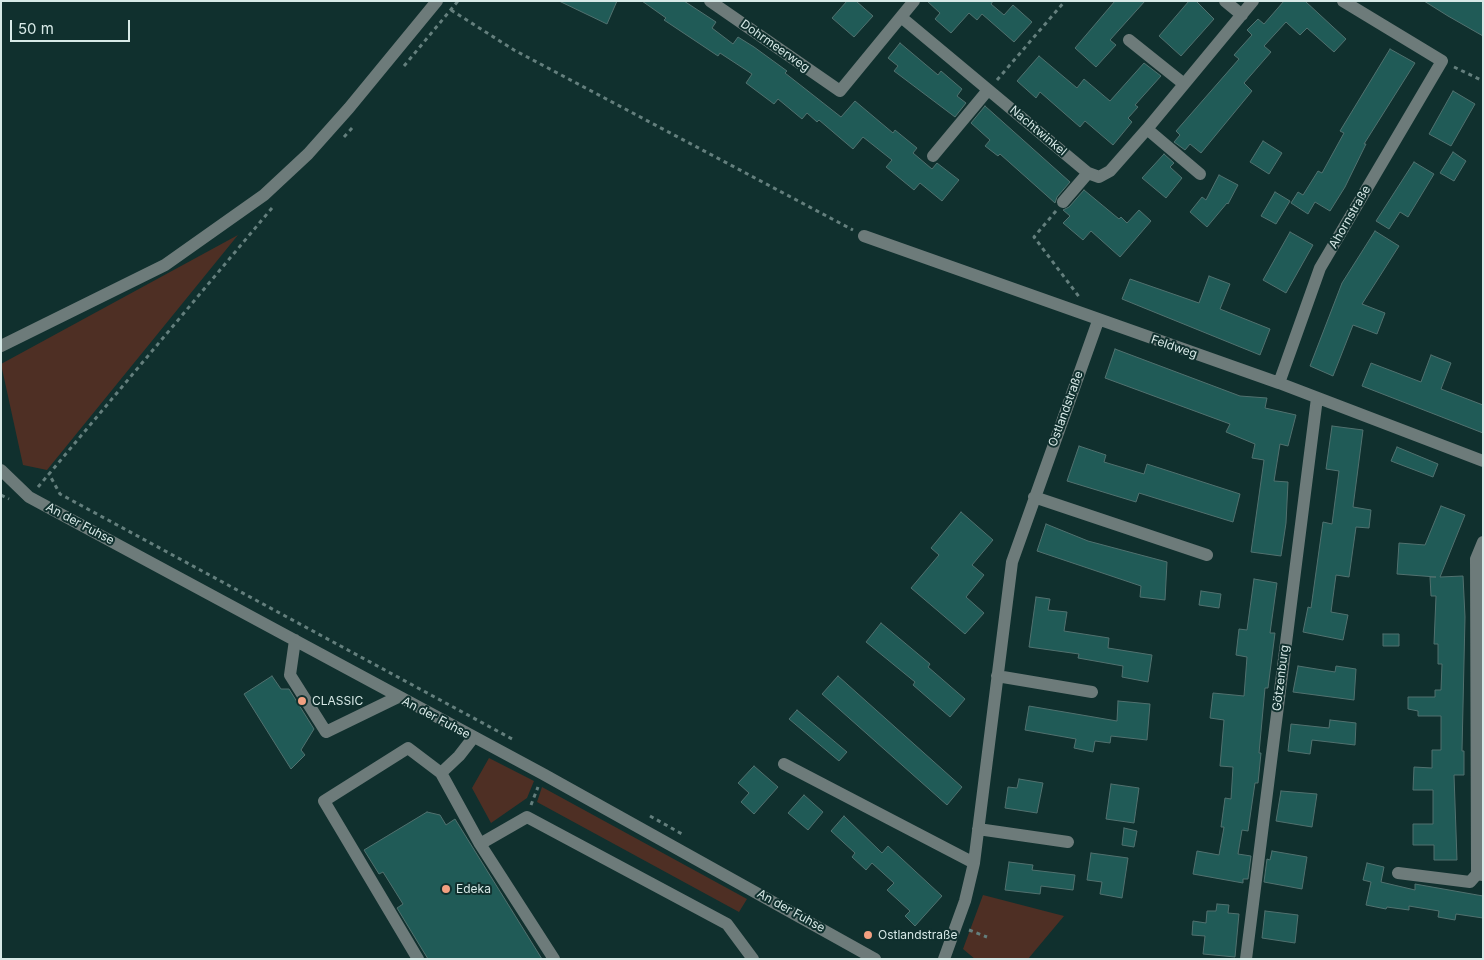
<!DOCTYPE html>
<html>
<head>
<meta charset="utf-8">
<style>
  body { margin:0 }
  #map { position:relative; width:1484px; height:960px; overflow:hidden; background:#10302e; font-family:Inter,sans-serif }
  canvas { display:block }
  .frame { position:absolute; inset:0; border:2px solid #d7e9e7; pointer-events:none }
  .scale { position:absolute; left:10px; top:20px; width:120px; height:22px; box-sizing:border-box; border:2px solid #d7e9e7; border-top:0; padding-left:6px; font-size:15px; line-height:18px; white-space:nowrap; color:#d7e9e7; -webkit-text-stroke:4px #10302e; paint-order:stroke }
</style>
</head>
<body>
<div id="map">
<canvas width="1484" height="960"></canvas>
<div class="frame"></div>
<div class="scale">50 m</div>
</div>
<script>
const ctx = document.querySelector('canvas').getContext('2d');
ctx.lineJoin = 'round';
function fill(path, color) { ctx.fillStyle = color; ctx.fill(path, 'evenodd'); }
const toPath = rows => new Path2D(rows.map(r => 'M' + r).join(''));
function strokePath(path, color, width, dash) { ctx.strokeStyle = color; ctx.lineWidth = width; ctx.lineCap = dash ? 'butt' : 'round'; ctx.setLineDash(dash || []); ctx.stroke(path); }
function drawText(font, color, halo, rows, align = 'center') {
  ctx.font = font + ' Inter,sans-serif'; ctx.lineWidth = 4; ctx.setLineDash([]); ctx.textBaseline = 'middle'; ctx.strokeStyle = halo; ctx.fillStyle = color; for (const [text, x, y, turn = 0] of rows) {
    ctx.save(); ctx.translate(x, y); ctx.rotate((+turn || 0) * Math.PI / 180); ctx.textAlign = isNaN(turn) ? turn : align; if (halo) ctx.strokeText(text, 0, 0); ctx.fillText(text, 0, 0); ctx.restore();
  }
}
fill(toPath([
  [238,235,47,470,23,465,1,364],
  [489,758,534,781,527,798,491,823,472,788],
  [542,787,747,899,739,912,537,802],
  [983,895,1064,916,1028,959,975,959,963,949]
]), '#4e2f24');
const building = toPath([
  [559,1,617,1,607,24,559,1],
  [642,1,684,1,716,22,712,28,733,44,738,37,754,47,787,71,785,73,841,117,855,101,893,133,895,130,917,148,913,153,932,169,937,163,959,180,942,201,920,183,914,190,886,167,892,160,863,137,853,149,819,120,817,122,807,113,802,119,778,99,774,104,746,83,752,74,720,53,718,56,664,20,666,18,642,1],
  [847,1,856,1,873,16,854,37,832,18,847,1],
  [927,1,993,1,991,4,1004,15,1013,5,1032,22,1014,42,982,14,977,20,969,13,951,33,935,19,940,13,927,1],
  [1115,1,1145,1,1110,40,1116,45,1096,67,1075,48,1115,1],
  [1189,1,1196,1,1214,19,1181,56,1159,36,1189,1],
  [1284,1,1305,1,1346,39,1334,52,1307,28,1300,35,1286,22,1264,46,1271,52,1244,83,1252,91,1201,153,1190,144,1185,150,1174,142,1180,135,1176,131,1239,59,1234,55,1252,35,1247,30,1258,19,1264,24,1284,1],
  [1424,1,1483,1,1483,36,1448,16,1424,1],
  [900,43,938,75,941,71,962,89,957,96,966,103,955,117,894,71,898,66,888,58,900,43],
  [1390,49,1415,63,1364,144,1366,144,1345,187,1330,211,1315,202,1308,214,1291,203,1298,192,1303,195,1318,171,1322,173,1344,133,1340,131,1390,49],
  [1039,56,1077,88,1084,79,1110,101,1144,63,1161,76,1135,105,1138,107,1128,118,1132,122,1113,145,1085,121,1080,127,1040,92,1036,98,1017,81,1039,56],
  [1453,91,1475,104,1451,146,1429,134,1453,91],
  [985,106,1070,182,1057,197,1055,203,1000,154,998,156,985,146,990,140,971,123,985,106],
  [1263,141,1282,153,1269,174,1250,162,1263,141],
  [1453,152,1466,161,1454,181,1440,173,1453,152],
  [1164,154,1174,163,1170,167,1182,178,1166,198,1142,178,1164,154],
  [1414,162,1434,174,1408,217,1400,212,1389,229,1376,221,1414,162],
  [1219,175,1238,185,1228,204,1227,203,1207,227,1190,212,1202,197,1206,200,1219,175],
  [1084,190,1119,219,1121,217,1127,223,1139,210,1151,221,1120,257,1091,231,1083,240,1063,223,1070,216,1063,210,1069,207,1084,190],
  [1275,192,1290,201,1276,224,1261,216,1275,192],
  [1375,231,1399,246,1362,304,1385,313,1377,334,1353,325,1333,376,1310,366,1342,283,1375,231],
  [1290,232,1313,245,1286,293,1263,280,1290,232],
  [1209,276,1230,284,1220,309,1270,329,1260,355,1122,299,1130,279,1199,303,1209,276],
  [1115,349,1240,396,1267,398,1265,408,1296,415,1288,446,1280,444,1274,481,1288,482,1286,523,1281,556,1251,552,1264,460,1252,458,1255,444,1226,432,1230,424,1105,378,1115,349],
  [1431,355,1451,363,1441,389,1483,405,1483,433,1362,386,1371,363,1421,382,1431,355],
  [1332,426,1363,430,1353,507,1371,510,1369,528,1356,527,1349,577,1336,575,1331,612,1348,615,1343,640,1303,632,1308,607,1311,608,1323,522,1332,524,1339,471,1326,469,1332,426],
  [1079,446,1106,455,1104,462,1144,474,1147,464,1240,494,1233,522,1139,493,1136,502,1067,481,1079,446],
  [1397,447,1438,464,1433,477,1391,461,1397,447],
  [1441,506,1465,515,1440,577,1463,576,1465,617,1462,751,1464,751,1464,775,1454,775,1457,860,1434,860,1434,845,1413,845,1413,824,1433,824,1433,790,1413,790,1414,767,1432,768,1432,750,1441,750,1441,716,1418,716,1418,711,1408,709,1408,697,1435,697,1435,690,1441,690,1442,664,1438,664,1438,644,1434,644,1436,596,1431,596,1430,577,1436,577,1397,574,1399,543,1425,545,1441,506],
  [961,512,993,540,972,565,984,575,966,597,984,613,965,634,911,588,939,555,931,548,961,512],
  [1046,524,1088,541,1167,562,1165,600,1140,597,1141,586,1037,551,1046,524],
  [1254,579,1277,583,1270,633,1275,633,1268,688,1265,688,1259,753,1261,753,1258,783,1255,783,1248,831,1242,830,1238,854,1251,856,1248,879,1243,879,1243,883,1193,874,1197,851,1219,855,1224,827,1221,827,1225,798,1231,799,1233,767,1220,766,1224,720,1210,718,1213,693,1244,696,1247,657,1236,655,1239,629,1247,630,1254,579],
  [1201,591,1221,594,1219,608,1199,605,1201,591],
  [1036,597,1050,599,1048,610,1067,612,1064,631,1109,638,1108,648,1152,655,1148,682,1122,677,1123,666,1078,658,1079,654,1029,647,1036,597],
  [881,623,930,664,928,667,965,699,950,717,913,685,915,682,866,642,881,623],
  [1383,634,1399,634,1399,646,1383,646,1383,634],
  [1298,666,1335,672,1336,666,1356,669,1354,700,1293,692,1298,666],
  [272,676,281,689,289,689,314,729,301,750,305,755,291,769,244,694,272,676],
  [838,676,962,787,947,805,822,694,838,676],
  [1118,701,1150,704,1147,740,1111,736,1110,743,1095,741,1093,752,1074,748,1076,739,1025,730,1029,706,1117,721,1118,701],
  [797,710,847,752,839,761,789,719,797,710],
  [1330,720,1356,723,1355,745,1312,740,1310,754,1288,751,1291,724,1329,728,1330,720],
  [754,766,778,787,754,814,741,802,749,793,738,783,754,766],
  [1019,779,1043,783,1037,813,1005,808,1008,787,1017,788,1019,779],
  [1111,784,1139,788,1134,823,1106,819,1111,784],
  [1281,791,1317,794,1312,827,1276,821,1281,791],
  [804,795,823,812,808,830,788,813,804,795],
  [427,812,440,815,446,825,455,819,542,959,428,959,397,908,403,904,383,872,379,874,364,850,427,812],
  [844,816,882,853,888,846,942,896,915,926,905,916,910,911,887,890,894,883,872,863,866,870,852,857,855,853,831,831,844,816],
  [1124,828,1137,831,1134,847,1122,845,1124,828],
  [1272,851,1307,857,1302,889,1264,882,1267,859,1270,860,1272,851],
  [1091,853,1128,858,1122,898,1100,894,1102,882,1087,880,1091,853],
  [1009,862,1033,865,1032,870,1075,875,1073,890,1041,886,1040,894,1005,890,1009,862],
  [1367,863,1384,867,1381,882,1415,890,1415,884,1483,896,1483,918,1456,914,1455,920,1438,917,1439,911,1409,906,1409,910,1387,907,1386,909,1366,905,1371,882,1363,880,1367,863],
  [1217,904,1229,905,1228,913,1239,914,1235,957,1203,954,1205,936,1192,935,1193,921,1206,923,1207,911,1216,911,1217,904],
  [1265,911,1298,915,1295,943,1262,938,1265,911]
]);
fill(building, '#205b57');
strokePath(building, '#51716f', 1);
strokePath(toPath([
  [451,10,514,50,853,230],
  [404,66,458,1],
  [1454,67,1483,81],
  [997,80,1065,1],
  [344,137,353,127],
  [272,208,49,474,60,494,514,740],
  [1056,211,1034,237,1080,298],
  [38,487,49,474],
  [1,495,9,499],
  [531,805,538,787],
  [650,816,682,834],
  [969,930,987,937]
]), '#647f7d', 3, [4, 4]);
strokePath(toPath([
  [710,1,840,91,914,1],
  [1225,1,1242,15],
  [901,17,1088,173,1099,177,1110,171,1147,129,1253,1],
  [1129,40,1184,84],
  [1147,129,1200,174],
  [933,156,988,90],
  [1063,202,1088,173],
  [864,236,1279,383,1483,461],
  [1,346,165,265,264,195,308,154,349,108,437,1],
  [1279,383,1320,268,1442,61,1343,1],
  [1,470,29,497,543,774,875,959],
  [1034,497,1207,555],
  [1483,542,1476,559,1477,874,1483,875],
  [295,640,290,675,326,732,398,697],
  [997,676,1092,692],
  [473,738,459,756,441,773,480,844,527,817,727,924,753,959],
  [784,764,974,863],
  [978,829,1068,842],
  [480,844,554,959],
  [1398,873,1470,882,1477,874],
  [418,959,324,801,408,748,441,773],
  [944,959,965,901,974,863,1012,562,1098,321],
  [1246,959,1317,398]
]), '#6d7b7a', 12);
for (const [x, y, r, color] of [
  [302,701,5,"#f2a081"],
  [446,889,5,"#f2a081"],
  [868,935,5,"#f2a081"]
]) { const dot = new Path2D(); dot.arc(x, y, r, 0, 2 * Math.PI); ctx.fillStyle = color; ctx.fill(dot); strokePath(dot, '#10302e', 2); }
drawText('12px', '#d7e9e7', '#10302e', [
  ["Dohrmeerweg",775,46,35],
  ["Nachtwinkel",1038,131,40],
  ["Ahornstraße",1350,217,-60],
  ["Feldweg",1174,347,19],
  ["Ostlandstraße",1066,409,-70],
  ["An der Fuhse",80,524,28],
  ["Götzenburg",1281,678,-83],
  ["An der Fuhse",436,718,28],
  ["An der Fuhse",791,911,29]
]);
drawText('12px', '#d7e9e7', '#10302e', [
  ["CLASSIC",312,701],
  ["Edeka",456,889],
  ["Ostlandstraße",878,935]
], 'left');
</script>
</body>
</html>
